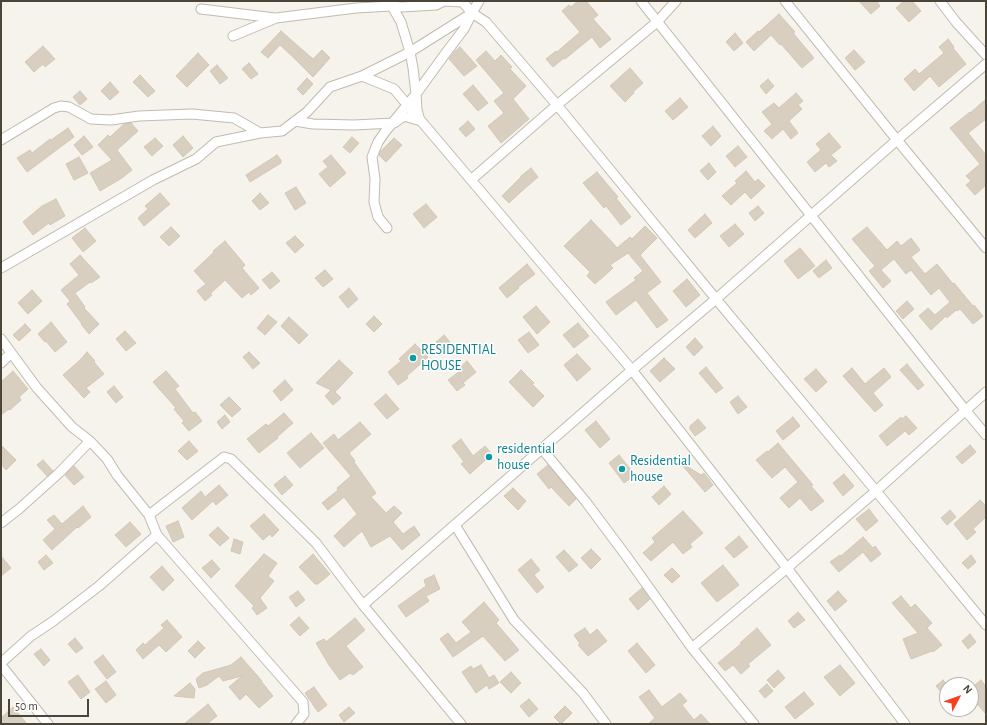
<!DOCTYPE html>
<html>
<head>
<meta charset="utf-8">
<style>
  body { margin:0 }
  #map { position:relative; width:987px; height:725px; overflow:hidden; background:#f6f3ec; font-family:"Alegreya Sans",sans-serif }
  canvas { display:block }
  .frame { position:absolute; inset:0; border:2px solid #4b4439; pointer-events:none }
  .north { position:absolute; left:939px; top:677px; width:40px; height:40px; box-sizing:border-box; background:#fff; border:1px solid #b7b4b0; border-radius:50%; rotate:49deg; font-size:11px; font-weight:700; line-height:16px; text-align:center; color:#4b4439 }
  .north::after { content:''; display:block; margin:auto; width:14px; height:18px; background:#fc3f1d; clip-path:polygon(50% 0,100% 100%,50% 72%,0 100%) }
  .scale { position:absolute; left:8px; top:699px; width:81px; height:18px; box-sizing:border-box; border:2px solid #4b4439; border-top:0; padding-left:5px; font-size:12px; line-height:14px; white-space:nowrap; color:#4b4439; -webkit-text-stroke:3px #fff; paint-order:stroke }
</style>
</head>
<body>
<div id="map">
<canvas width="987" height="725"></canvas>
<div class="frame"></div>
<div class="north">N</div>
<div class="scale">50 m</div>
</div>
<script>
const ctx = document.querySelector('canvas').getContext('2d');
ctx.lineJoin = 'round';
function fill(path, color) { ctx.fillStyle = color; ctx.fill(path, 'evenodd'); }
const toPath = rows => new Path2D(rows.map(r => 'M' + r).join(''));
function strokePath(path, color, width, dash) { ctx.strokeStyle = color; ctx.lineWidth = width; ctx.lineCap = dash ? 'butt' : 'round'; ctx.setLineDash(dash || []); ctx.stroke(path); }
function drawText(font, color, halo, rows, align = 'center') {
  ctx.font = font + ' "Alegreya Sans",sans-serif'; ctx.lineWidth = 3; ctx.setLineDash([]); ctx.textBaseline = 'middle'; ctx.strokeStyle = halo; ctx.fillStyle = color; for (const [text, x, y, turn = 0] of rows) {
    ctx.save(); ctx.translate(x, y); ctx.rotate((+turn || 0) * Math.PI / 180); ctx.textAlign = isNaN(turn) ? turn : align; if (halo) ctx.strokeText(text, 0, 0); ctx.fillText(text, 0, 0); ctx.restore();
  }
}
const building = toPath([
  [578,1,586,1,598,15,593,19,611,39,600,48,592,37,565,59,564,58,553,67,546,59,556,51,557,52,580,32,562,11,569,5,571,7,578,1],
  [859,1,876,1,880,6,871,14,859,1],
  [904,1,912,1,921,11,909,22,896,8,904,1],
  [779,14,795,32,793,33,814,58,802,68,781,44,780,45,771,35,754,51,746,42,758,31,759,32,779,14],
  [281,31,313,59,322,50,330,58,313,77,293,57,280,45,268,58,261,52,281,31],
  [735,33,743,43,734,51,726,42,735,33],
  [948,39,954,47,953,48,966,64,939,87,930,76,914,91,904,79,915,69,919,74,944,53,939,47,948,39],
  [43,46,55,59,45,67,43,64,34,72,25,62,43,46],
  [460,47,477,66,464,76,449,59,455,51,460,47],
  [854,50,865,62,855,70,845,58,854,50],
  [486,51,495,61,501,55,512,67,510,69,526,86,513,99,529,119,501,143,488,126,504,113,494,101,504,93,476,60,486,51],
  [198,53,209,65,187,87,176,76,198,53],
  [249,63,258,74,251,79,242,69,249,63],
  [217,65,228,78,220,84,210,71,217,65],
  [630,68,643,83,633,92,634,93,625,102,610,86,630,68],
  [140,75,155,91,148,97,133,82,140,75],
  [307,78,313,84,303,95,297,89,307,78],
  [768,79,774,86,766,94,760,86,768,79],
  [110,82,119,92,110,100,101,91,110,82],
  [473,85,488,103,478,111,463,94,473,85],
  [80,91,87,99,80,105,73,97,80,91],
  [796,93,803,101,798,105,802,109,789,121,798,133,791,139,783,129,772,139,764,131,772,124,762,112,774,103,779,108,796,93],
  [680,98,688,107,673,120,665,111,680,98],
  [986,99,986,119,968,133,986,155,986,185,975,195,966,185,971,181,966,176,980,164,950,128,970,112,970,113,986,99],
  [468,121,475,129,466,137,459,129,468,121],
  [131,123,138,131,117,150,132,170,122,178,100,191,90,173,112,160,98,145,108,135,110,137,124,124,131,123],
  [713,126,721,136,711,146,702,136,713,126],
  [68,128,74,137,27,172,17,158,30,150,32,153,50,139,51,140,68,128],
  [829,133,841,147,831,155,837,161,829,167,826,163,815,172,807,162,821,150,816,144,829,133],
  [84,136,93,147,82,155,74,145,84,136],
  [183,136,193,148,183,157,173,145,183,136],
  [352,137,359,143,350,153,343,147,352,137],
  [155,138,163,146,152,156,144,147,155,138],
  [394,138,402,145,386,162,379,155,380,152,394,138],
  [738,146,747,157,735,167,726,156,738,146],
  [277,155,281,160,281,163,250,182,246,175,277,155],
  [331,155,346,173,330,187,319,174,328,167,323,161,331,155],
  [79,157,88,173,74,180,66,164,79,157],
  [709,163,716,172,708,180,700,171,709,163],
  [531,168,538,177,523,190,509,203,502,196,521,177,521,176,531,168],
  [746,171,755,182,758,179,765,186,751,199,745,192,731,205,722,196,737,183,735,181,746,171],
  [597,172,618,197,616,198,631,217,621,225,606,206,604,208,583,183,597,172],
  [296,187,306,203,295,210,285,193,296,187],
  [160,193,170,204,144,226,138,218,148,209,145,206,160,193],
  [260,193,269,203,260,210,252,201,260,193],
  [56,199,65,216,50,225,49,223,33,235,23,222,42,206,56,199],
  [426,204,437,217,424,228,413,214,426,204],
  [758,206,764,213,755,221,749,213,758,206],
  [705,214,712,223,695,238,688,230,705,214],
  [591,220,612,242,617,248,630,237,632,239,645,226,657,238,640,255,661,282,647,293,668,320,657,328,636,300,616,315,606,302,636,280,634,278,643,271,628,253,610,265,613,268,595,284,587,276,590,272,564,246,591,220],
  [735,224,744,234,729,247,720,236,735,224],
  [171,227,180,236,169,246,160,237,171,227],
  [867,227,887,250,897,241,901,246,911,238,920,250,911,257,925,274,937,264,953,284,954,283,973,306,974,305,983,316,973,324,960,309,957,311,956,310,947,318,946,316,931,330,919,316,928,308,935,315,950,302,939,288,931,295,911,270,906,274,894,259,881,270,891,281,883,288,869,271,875,266,852,239,867,227],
  [85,228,96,241,83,252,72,238,85,228],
  [295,236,304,245,295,253,286,243,295,236],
  [225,241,245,265,242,268,259,288,251,295,249,292,242,298,225,280,210,294,212,295,205,301,197,291,206,284,194,271,214,252,213,251,225,241],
  [800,248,815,266,798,279,784,261,800,248],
  [80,255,100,277,91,283,90,282,75,293,85,307,84,308,99,324,89,334,81,324,82,324,67,304,70,301,61,290,79,275,70,264,80,255],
  [826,260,832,268,819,278,813,271,826,260],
  [527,264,535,274,518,287,519,288,507,298,499,288,527,264],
  [325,270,333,279,323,287,315,278,325,270],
  [272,272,280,281,270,289,262,280,272,272],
  [687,279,700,295,686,307,673,291,687,279],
  [349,288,358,299,348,308,339,297,349,288],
  [32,290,42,301,28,314,18,303,32,290],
  [907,301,914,309,903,319,896,311,907,301],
  [536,306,550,322,537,334,523,317,536,306],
  [268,315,277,322,265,335,257,328,268,315],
  [374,316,382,324,374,332,366,324,374,316],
  [289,317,308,335,299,344,281,326,289,317],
  [51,322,67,342,55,352,46,341,45,342,38,334,51,322],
  [578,323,589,336,574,348,563,335,578,323],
  [25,324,31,330,19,341,13,335,25,324],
  [125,331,136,343,126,351,116,339,125,331],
  [529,332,539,345,528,353,518,340,529,332],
  [444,335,450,342,442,349,436,342,444,335],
  [695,338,703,347,694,356,686,347,695,338],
  [415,344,428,357,407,376,408,378,398,385,388,372,401,361,399,359,415,344],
  [87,352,95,361,94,362,104,374,86,388,90,392,84,398,63,375,80,360,87,352],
  [249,352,260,363,253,369,243,357,249,352],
  [577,354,591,369,577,381,564,365,577,354],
  [664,358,675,369,660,382,650,371,664,358],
  [339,360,353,373,335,392,341,398,333,405,325,396,331,390,316,383,339,360],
  [467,361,476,372,463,383,465,385,457,391,448,380,460,371,458,369,467,361],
  [907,364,924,385,918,390,900,370,907,364],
  [706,367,723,388,716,393,699,373,706,367],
  [852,368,865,384,884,368,891,377,873,393,883,405,875,412,843,376,852,368],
  [816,369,827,382,816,392,804,379,816,369],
  [521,370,534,383,532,384,544,396,533,407,509,382,521,370],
  [13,371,28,389,19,397,21,400,10,410,9,409,1,415,1,382,13,371],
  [166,371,179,386,175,389,193,413,195,412,202,421,189,431,182,423,184,421,174,409,176,408,153,382,166,371],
  [285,380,293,390,281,401,273,391,285,380],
  [114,386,123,397,116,403,107,392,114,386],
  [386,394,399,409,387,419,374,404,386,394],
  [738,396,747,407,738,414,730,402,738,396],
  [229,397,241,409,232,417,220,405,229,397],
  [284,413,293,423,277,437,278,438,259,453,247,439,266,424,268,426,284,413],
  [225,415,230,422,222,429,217,422,225,415],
  [906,416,917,428,909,435,905,431,887,446,879,436,901,417,902,419,906,416],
  [793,417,800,426,783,440,776,431,793,417],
  [698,419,706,428,695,436,690,429,690,426,698,419],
  [596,421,610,439,600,448,585,430,596,421],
  [360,422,371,434,349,453,355,461,354,462,376,493,371,497,386,513,394,506,402,513,393,522,403,534,414,526,420,535,402,550,390,536,371,547,362,531,344,547,334,536,357,514,344,497,328,510,322,503,338,490,337,488,351,476,323,443,334,434,338,440,360,422],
  [311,433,324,448,300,468,287,453,311,433],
  [461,439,473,456,485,446,492,454,470,474,461,464,464,462,452,446,461,439],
  [189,441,198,451,187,460,178,451,189,441],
  [778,443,813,485,811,486,824,501,811,511,800,498,789,508,780,498,798,482,785,467,772,478,756,460,767,451,768,452,778,443],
  [1,445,16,460,6,470,1,464,1,445],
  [970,445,976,452,962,464,956,457,970,445],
  [619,455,635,475,624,483,609,463,619,455],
  [43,460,53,471,47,476,37,465,43,460],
  [683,464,701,475,704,473,713,485,705,492,682,465,683,464],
  [548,465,576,499,569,506,551,487,549,489,537,474,548,465],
  [74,466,84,477,74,485,65,475,74,466],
  [844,474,854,486,843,496,833,483,844,474],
  [285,476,293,485,282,495,274,485,285,476],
  [219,485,228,495,216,505,213,501,192,520,182,508,201,491,205,497,219,485],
  [664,486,671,494,659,505,652,497,664,486],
  [513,488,526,501,518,510,504,496,513,488],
  [980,500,986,506,986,517,973,529,976,532,967,540,954,524,980,500],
  [83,506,91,517,78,528,77,527,52,550,43,540,55,529,47,520,54,515,62,524,83,506],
  [869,509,878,521,866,531,856,519,869,509],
  [950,510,956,517,947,525,941,518,950,510],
  [683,511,703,533,690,544,692,547,683,554,673,542,651,561,643,553,655,542,652,538,683,511],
  [264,514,279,530,272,537,270,534,263,540,250,526,264,514],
  [178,521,184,537,173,542,166,526,178,521],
  [130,522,141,534,126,547,115,535,130,522],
  [218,527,229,538,220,546,209,535,218,527],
  [739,536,748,547,734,558,725,548,739,536],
  [863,537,873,548,875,546,881,554,871,562,863,552,839,572,830,562,840,555,841,556,863,537],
  [234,539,243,542,240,554,231,551,234,539],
  [591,549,601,559,591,569,581,558,591,549],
  [564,550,578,565,569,572,556,557,564,550],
  [264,554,277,563,268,576,274,581,260,598,267,608,257,615,252,608,254,606,235,586,264,554],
  [313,554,330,574,318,584,315,584,299,567,313,554],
  [46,555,53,563,44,570,38,562,46,555],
  [971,555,976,562,968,569,962,563,971,555],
  [1,556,11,568,1,576,1,556],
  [531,559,540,570,534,575,544,587,537,593,518,570,531,559],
  [212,560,220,569,211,578,202,568,212,560],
  [723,565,739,585,717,602,701,583,723,565],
  [162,566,174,580,163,591,150,577,162,566],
  [672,568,680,576,672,583,664,575,672,568],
  [434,575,440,589,426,596,429,601,406,617,398,606,426,586,424,580,434,575],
  [642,588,650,599,638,610,629,599,642,588],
  [298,591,305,600,296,607,289,597,298,591],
  [838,591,847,601,835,611,827,601,838,591],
  [901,596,911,608,915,604,932,623,927,628,942,645,933,652,932,651,911,659,903,639,918,633,892,603,901,596],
  [484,602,499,620,496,623,519,650,505,661,483,636,453,657,440,639,448,633,456,643,471,632,462,622,484,602],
  [798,612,805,620,794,628,788,621,798,612],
  [299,617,309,628,300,636,290,625,299,617],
  [355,618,365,630,346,646,363,667,353,675,350,673,340,680,329,665,316,643,324,639,326,642,355,618],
  [167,620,182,637,166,652,159,645,143,659,136,650,143,643,145,645,164,628,161,625,167,620],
  [585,628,590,635,597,629,607,641,588,656,578,645,580,644,574,635,585,628],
  [757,628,771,645,748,664,750,666,741,674,733,665,725,671,718,663,742,643,740,643,757,628],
  [970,634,976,642,968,649,962,641,970,634],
  [75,638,83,648,76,653,68,644,75,638],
  [198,641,205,648,195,658,188,651,198,641],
  [637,643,655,665,646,673,628,651,637,643],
  [41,649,50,660,44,666,34,654,41,649],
  [103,655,116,672,107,679,94,662,103,655],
  [241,657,262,681,261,681,273,696,259,708,246,694,240,700,229,687,242,676,223,681,219,676,207,685,199,688,196,679,203,673,231,665,241,657],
  [481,665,489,678,494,675,499,683,489,689,487,685,476,693,462,672,471,666,473,669,481,665],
  [840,665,855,683,840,696,824,677,840,665],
  [778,670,785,678,774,688,767,680,778,670],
  [511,672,521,683,511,693,500,682,511,672],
  [78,675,90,692,81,699,68,682,78,675],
  [943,680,947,685,947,699,936,686,943,680],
  [981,680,986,687,986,714,971,697,971,688,981,680],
  [106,681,116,695,106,703,95,689,106,681],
  [190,683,195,689,194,698,174,696,190,683],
  [767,684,773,691,765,698,759,691,767,684],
  [314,687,327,705,318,712,305,693,314,687],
  [649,690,662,707,680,693,687,701,682,705,694,720,701,714,710,724,648,724,655,718,639,697,649,690],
  [804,692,814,704,795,719,785,707,804,692],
  [529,699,538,709,529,717,520,706,529,699],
  [208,704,217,716,207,724,184,724,208,704],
  [565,706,572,713,561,724,554,717,565,706],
  [13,707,27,724,1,724,1,718,13,707],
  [349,707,355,713,344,722,339,715,349,707]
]);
fill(building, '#d8cfc1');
strokePath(building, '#d3c7b4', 1);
const street = toPath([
  [462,1,472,13,486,22,557,105,716,299,876,491,986,625],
  [641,1,966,411,986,435],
  [785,1,897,140,986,248],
  [940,1,956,22,986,55],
  [201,9,275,18],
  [233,36,276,18,356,8,391,6,402,7,436,5,444,1,462,2],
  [362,76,394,89,632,370,787,568,905,724],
  [419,117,417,110,416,94,448,50,464,29,472,13],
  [295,121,313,124,354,125,394,123,404,116,421,121],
  [1,140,54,108,61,106,69,107,91,119,111,120,139,116,192,114,234,118,260,133],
  [471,180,557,105,657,22,676,1],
  [387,228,378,217,374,202,375,179,372,157,378,142,385,132,416,94,413,68,410,52,401,22,389,1],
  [1,268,153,180,196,159,216,142,260,133,282,131,307,112,330,87,362,76,410,52,472,13,479,1],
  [1,339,37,388,72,427,90,441,107,459,117,475,149,515,157,535,303,702,304,714,296,724],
  [1,363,11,353],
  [542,449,586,502,627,557,692,648,754,724],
  [149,515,224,457,231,459,316,543,363,605,461,724],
  [1,523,19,509,59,473,90,441],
  [455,525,514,620,583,693,606,724],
  [363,605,632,370,716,299,897,140,986,64],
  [692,648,787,568,876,491,986,392],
  [1,663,31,636,52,622,99,586,157,535],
  [1,665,48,724]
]);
strokePath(street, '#c2bbae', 11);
strokePath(street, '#fff', 9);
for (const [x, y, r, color] of [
  [413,358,4,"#0f9aa8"],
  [489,457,4,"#0f9aa8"],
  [622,469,4,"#0f9aa8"]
]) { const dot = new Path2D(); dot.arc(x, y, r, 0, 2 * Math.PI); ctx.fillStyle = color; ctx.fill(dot); strokePath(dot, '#fff', 1.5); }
drawText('14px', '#0d838f', '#fff', [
  ["RESIDENTIAL",421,350],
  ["HOUSE",421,366],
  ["residential",497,449],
  ["house",497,465],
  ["Residential",630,461],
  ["house",630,477]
], 'left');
</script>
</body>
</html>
